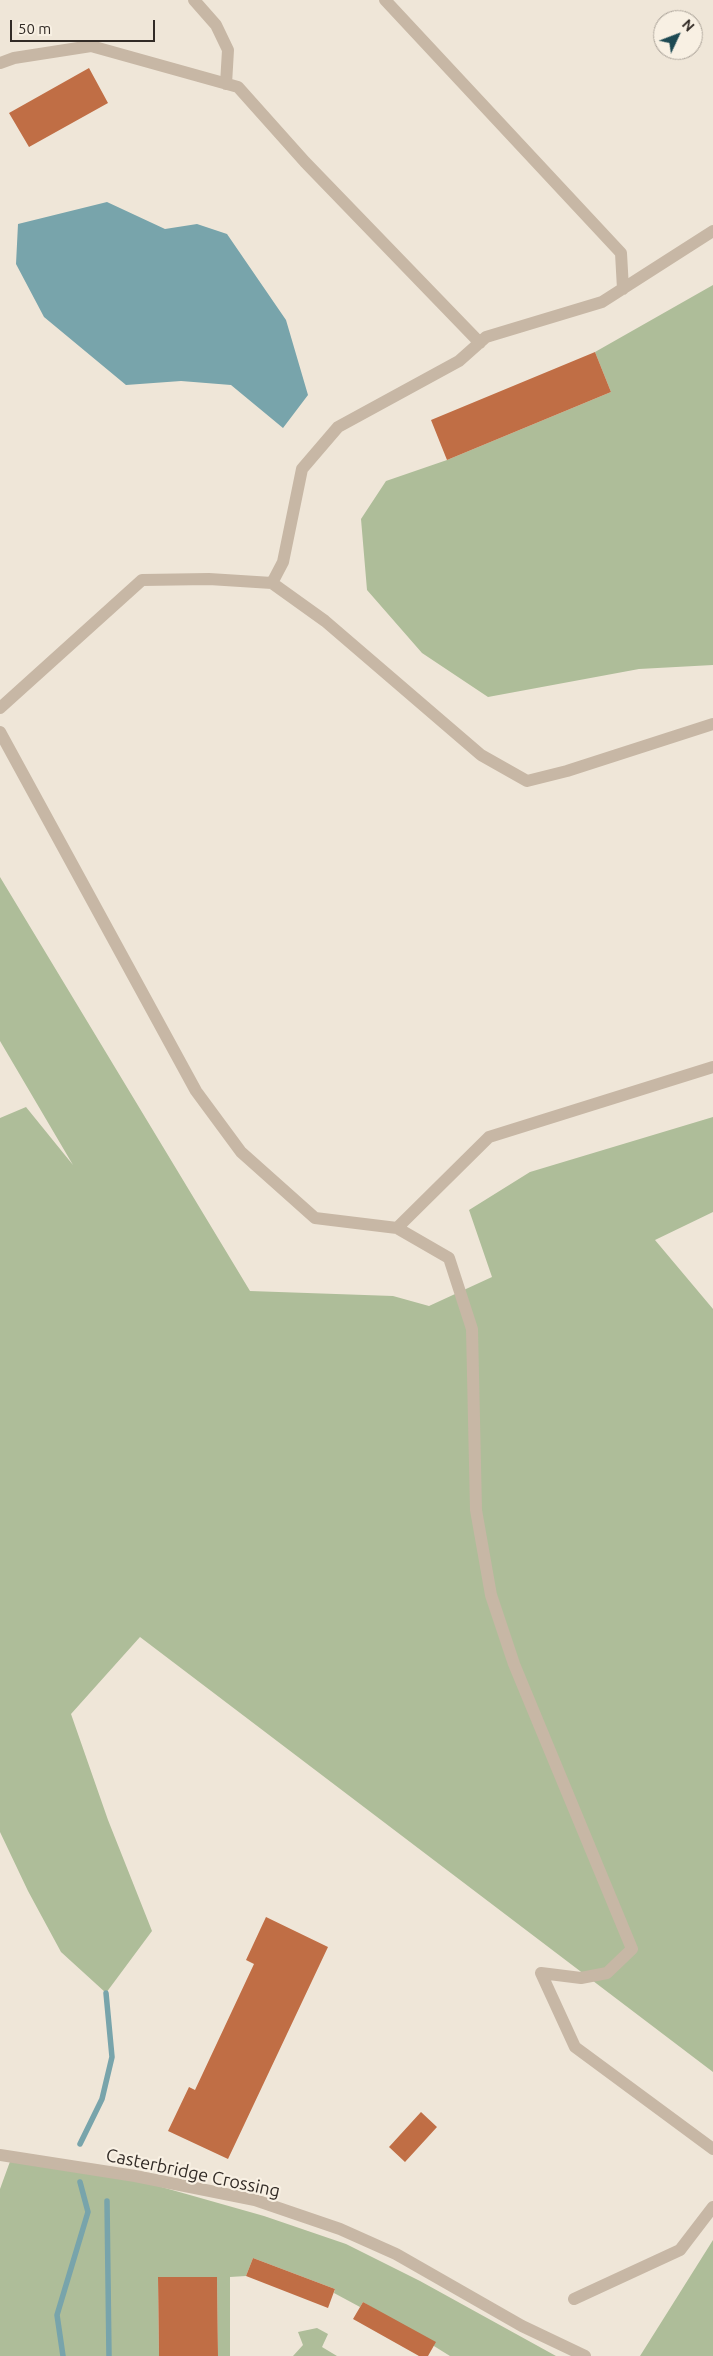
<!DOCTYPE html>
<html>
<head>
<meta charset="utf-8">
<style>
  body { margin:0 }
  #map { position:relative; width:713px; height:2356px; overflow:hidden; background:#efe6d8; font-family:Ubuntu,sans-serif }
  canvas { display:block }
  .north { position:absolute; left:653px; top:10px; width:50px; height:50px; box-sizing:border-box; background:#f8f0e3; border:1px solid #a9a197; border-radius:50%; rotate:47deg; font-size:14px; font-weight:700; line-height:20px; text-align:center; color:#322b26 }
  .north::after { content:''; display:block; margin:auto; width:18px; height:22px; background:#1d4952; clip-path:polygon(50% 0,100% 100%,50% 72%,0 100%) }
  .scale { position:absolute; left:10px; top:20px; width:145px; height:22px; box-sizing:border-box; border:2px solid #322b26; border-top:0; padding-left:6px; font-size:15px; line-height:18px; white-space:nowrap; color:#322b26; -webkit-text-stroke:4px #f8f0e3; paint-order:stroke }
</style>
</head>
<body>
<div id="map">
<canvas width="713" height="2356"></canvas>
<div class="north">N</div>
<div class="scale">50 m</div>
</div>
<script>
const ctx = document.querySelector('canvas').getContext('2d');
ctx.lineJoin = 'round';
function fill(path, color) { ctx.fillStyle = color; ctx.fill(path, 'evenodd'); }
const toPath = rows => new Path2D(rows.map(r => 'M' + r).join(''));
function strokePath(path, color, width, dash) { ctx.strokeStyle = color; ctx.lineWidth = width; ctx.lineCap = dash ? 'butt' : 'round'; ctx.setLineDash(dash || []); ctx.stroke(path); }
function drawText(font, color, halo, rows, align = 'center') {
  ctx.font = font + ' Ubuntu,sans-serif'; ctx.lineWidth = 4.5; ctx.setLineDash([]); ctx.textBaseline = 'middle'; ctx.strokeStyle = halo; ctx.fillStyle = color; for (const [text, x, y, turn = 0] of rows) {
    ctx.save(); ctx.translate(x, y); ctx.rotate((+turn || 0) * Math.PI / 180); ctx.textAlign = isNaN(turn) ? turn : align; if (halo) ctx.strokeText(text, 0, 0); ctx.fillText(text, 0, 0); ctx.restore();
  }
}
fill(toPath([
  [713,285,713,665,639,669,488,697,422,653,367,590,361,519,386,481,447,460,611,392,595,352],
  [0,877,250,1291,393,1296,429,1306,492,1277,469,1210,530,1172,713,1117,713,1212,655,1240,713,1309,713,2072,140,1637,71,1714,108,1820,152,1931,106,1993,61,1952,28,1891,0,1832,0,1118,26,1107,73,1165,0,1041],
  [12,2156,105,2171,264,2216,346,2244,420,2281,556,2356,450,2356,363,2302,360,2307,334,2293,335,2289,253,2258,246,2276,230,2277,230,2356,218,2356,217,2277,158,2278,159,2356,0,2356,0,2189],
  [713,2240,713,2356,640,2356],
  [317,2328,328,2334,322,2347,337,2356,293,2356,303,2345,298,2332]
]), '#aebd99');
fill(toPath([
  [107,202,165,229,197,224,227,234,286,320,308,395,283,428,231,385,181,381,126,385,44,317,16,264,18,224]
]), '#78a4ab');
strokePath(toPath([
  [80,2144,102,2099,112,2057,106,1993],
  [107,2201,109,2356],
  [63,2356,57,2315,88,2212,80,2182]
]), '#78a4ab', 5.5);
fill(toPath([
  [89,68,108,103,29,147,9,113],
  [595,352,611,392,447,460,431,420],
  [266,1917,328,1947,228,2159,168,2131,189,2087,195,2090,254,1964,246,1960],
  [421,2112,437,2127,405,2162,389,2147],
  [253,2258,335,2289,328,2308,246,2276],
  [158,2277,217,2277,218,2356,159,2356],
  [363,2302,436,2342,428,2356,419,2356,353,2319]
]), '#c06e45');
strokePath(toPath([
  [194,0,216,25,228,50,226,84],
  [385,0,621,253,623,289],
  [0,63,14,58,91,46,238,87,305,162,480,343],
  [272,583,283,562,302,469,338,427,459,361,486,337,602,302,713,231],
  [0,708,142,580,209,579,272,583,325,621,481,755,527,781,567,771,713,724],
  [0,732,196,1091,241,1152,315,1218,397,1228,449,1258,472,1329,476,1510,491,1595,514,1664,632,1949,607,1973,581,1978,541,1973,575,2047,713,2149],
  [397,1228,489,1137,713,1067],
  [0,2155,135,2176,255,2200,340,2229,396,2254,522,2326,585,2356],
  [574,2299,680,2250,713,2207]
]), '#c7b7a5', 12);
drawText('18px', '#322b26', '#f8f0e3', [
  ["Casterbridge Crossing",193,2173,12]
]);
</script>
</body>
</html>
